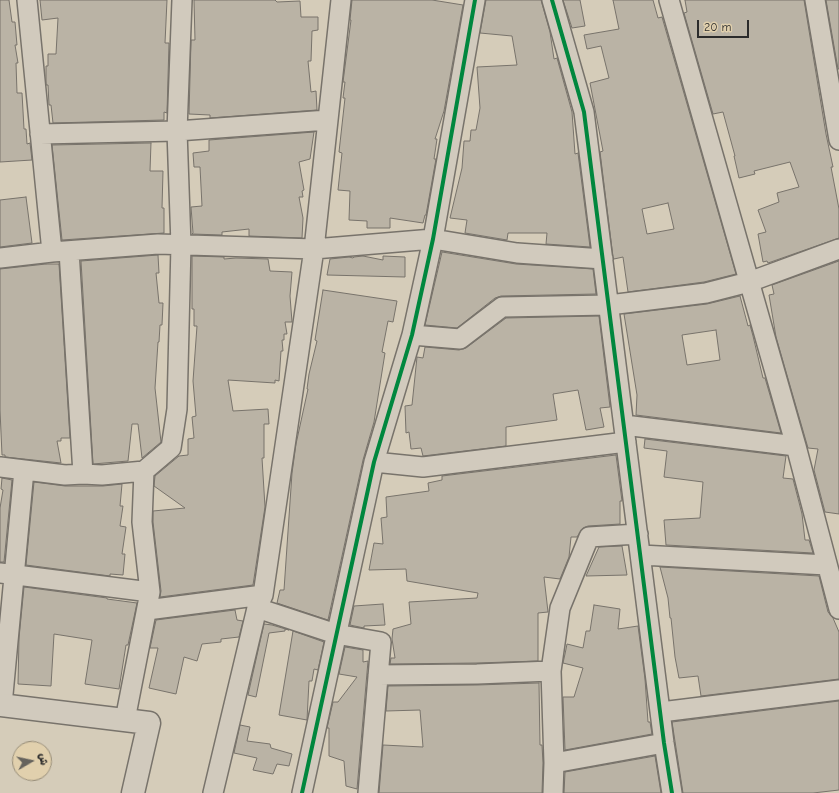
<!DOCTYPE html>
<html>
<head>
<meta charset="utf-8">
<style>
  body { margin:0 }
  #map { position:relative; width:839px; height:793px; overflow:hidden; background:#d5ccb9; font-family:"Comic Neue","Playpen Sans Arabic",sans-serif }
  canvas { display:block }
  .north { position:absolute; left:12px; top:741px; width:40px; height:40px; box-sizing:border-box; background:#e1d0ad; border:1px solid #988e79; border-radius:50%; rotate:81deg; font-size:11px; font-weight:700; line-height:16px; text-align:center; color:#2b2b2b }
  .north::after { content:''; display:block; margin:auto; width:14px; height:18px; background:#66635d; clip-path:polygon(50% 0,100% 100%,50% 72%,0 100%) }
  .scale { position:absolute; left:697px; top:20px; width:52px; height:18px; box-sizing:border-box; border:2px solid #2b2b2b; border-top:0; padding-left:5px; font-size:12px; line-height:14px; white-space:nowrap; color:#2b2b2b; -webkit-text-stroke:3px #e1d0ad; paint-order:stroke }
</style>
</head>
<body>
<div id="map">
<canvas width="839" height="793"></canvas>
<div class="north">ش</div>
<div class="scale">20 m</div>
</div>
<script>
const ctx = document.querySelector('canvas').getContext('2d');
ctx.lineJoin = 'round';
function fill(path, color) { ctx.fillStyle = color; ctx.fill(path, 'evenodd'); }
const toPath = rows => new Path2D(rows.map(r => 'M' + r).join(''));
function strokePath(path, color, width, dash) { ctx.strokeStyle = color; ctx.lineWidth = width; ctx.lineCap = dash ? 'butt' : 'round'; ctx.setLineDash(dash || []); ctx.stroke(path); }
const building = toPath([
  [0,0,9,0,12,22,15,22,17,45,15,45,18,63,16,63,17,93,22,93,24,129,26,129,27,144,30,143,32,160,0,162,0,0],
  [40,0,167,0,165,43,169,43,167,113,164,112,164,120,53,123,51,105,49,105,48,85,46,85,46,66,48,66,48,54,56,54,58,18,42,20,40,0],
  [194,0,275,0,277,2,300,1,301,17,318,17,318,30,312,31,311,61,308,61,311,92,316,91,317,110,210,118,210,115,189,114,191,40,195,40,194,0],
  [352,0,432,0,463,5,444,111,435,139,437,139,434,159,436,159,426,215,425,215,423,223,390,218,390,228,367,228,367,221,349,220,350,191,338,190,342,153,339,152,345,98,343,98,345,82,343,82,351,20,350,20,352,0],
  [486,0,541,0,550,32,554,59,557,58,572,112,575,154,578,153,590,247,546,244,547,233,508,233,507,240,465,233,467,220,450,218,462,168,464,141,470,141,471,130,476,130,480,108,477,67,517,65,512,36,480,33,486,0],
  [563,0,580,0,585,26,572,28,563,0],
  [613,0,653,0,658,18,662,17,736,274,704,282,628,292,623,257,614,259,613,257,600,152,603,151,590,83,609,78,601,46,587,49,584,35,619,29,613,0],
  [668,203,674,229,647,234,642,209,668,203],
  [685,0,804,0,826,134,833,167,831,167,839,209,839,238,768,263,767,261,763,262,758,234,766,232,758,210,779,202,777,193,799,187,790,162,754,171,755,174,739,178,734,156,735,156,723,112,713,114,684,13,687,12,685,0],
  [826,0,839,0,839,69,838,69,826,0],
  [314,132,310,159,299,162,304,190,302,191,303,197,299,197,303,218,302,238,249,236,249,229,222,232,222,235,192,234,193,233,191,207,202,206,200,167,194,167,193,153,209,151,209,140,314,132],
  [151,143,150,171,163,171,162,208,164,208,164,233,62,240,52,145,151,143],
  [26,197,32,243,0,247,0,200,26,197],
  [442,252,516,264,593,269,596,294,501,296,495,298,457,328,425,325,442,252],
  [158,255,159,273,156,273,159,303,163,303,162,325,160,325,159,342,158,342,155,388,161,442,142,458,138,424,132,424,128,461,93,464,81,261,158,255],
  [192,256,224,257,224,259,236,258,268,259,270,271,292,272,290,296,292,322,285,322,287,334,284,334,284,340,282,340,283,351,281,351,279,381,275,380,275,383,228,380,233,411,268,409,269,424,264,424,264,458,262,458,265,507,253,585,160,597,161,591,153,522,153,511,185,508,154,486,155,476,179,456,188,455,188,439,194,438,192,417,196,416,193,381,197,326,194,326,194,309,192,309,192,256],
  [363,256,383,260,383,256,405,257,405,277,327,275,330,259,349,257,353,258,354,257,363,256],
  [839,261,839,514,825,512,814,470,818,449,808,448,776,337,769,295,774,294,772,285,839,261],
  [46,264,59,264,70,438,61,438,61,441,57,441,61,463,5,457,5,455,2,455,0,410,0,269,46,264],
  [323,290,397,301,393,322,388,321,382,352,385,353,374,422,363,460,328,620,277,603,280,590,284,590,292,473,296,444,308,389,307,389,309,374,317,341,315,340,323,290],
  [740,296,748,326,750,325,753,336,763,378,765,378,781,433,636,415,637,395,624,314,707,304,740,296],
  [716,330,720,360,687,365,682,335,716,330],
  [599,316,610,407,600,408,604,427,586,430,578,390,553,394,557,420,506,427,506,446,423,456,421,448,411,449,409,432,406,433,405,406,412,405,417,357,423,358,425,347,459,350,466,348,506,318,599,316],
  [645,439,786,456,783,478,793,479,802,514,805,540,809,540,813,553,666,545,664,520,700,518,703,482,664,477,667,451,644,448,645,439],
  [616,455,622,501,620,501,620,524,588,526,583,528,577,537,571,537,569,557,560,579,544,577,548,612,538,613,538,661,477,663,390,664,391,658,395,658,392,639,393,629,411,624,409,602,477,598,478,593,407,581,406,569,369,570,374,543,383,544,381,518,387,517,386,497,429,491,428,483,442,480,442,476,616,455],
  [2,478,12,480,4,562,0,562,0,508,3,490,1,489,2,478],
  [34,482,65,486,103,486,122,484,120,506,123,506,120,526,126,527,122,554,125,554,123,575,110,574,110,576,26,565,34,482],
  [622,546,627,575,586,576,599,547,622,546],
  [660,567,819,576,828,612,833,618,839,632,839,679,701,696,698,676,679,678,675,657,671,618,670,618,668,598,660,567],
  [24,587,107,598,107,599,137,603,128,645,126,645,119,689,85,684,92,640,54,634,51,686,18,684,19,638,24,587],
  [383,604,385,625,364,626,364,628,350,625,354,606,383,604],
  [594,605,620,609,618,629,638,626,645,679,648,722,650,722,652,734,565,750,563,697,574,697,583,668,563,663,565,654,567,644,583,648,586,631,590,631,594,605],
  [235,610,237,620,243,621,239,637,221,639,221,642,202,644,197,661,184,657,176,694,149,688,158,648,150,648,156,620,235,610],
  [264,624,272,625,289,630,285,629,285,631,269,633,256,697,248,695,264,624],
  [293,631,324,642,318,670,314,669,312,681,309,681,307,720,279,715,293,631],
  [345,647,363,650,363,662,368,661,357,789,346,786,344,761,329,756,329,728,327,728,333,702,338,702,357,677,339,674,345,647],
  [539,683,540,745,542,745,543,763,542,793,379,793,383,745,423,747,420,710,386,711,388,686,477,685,539,683],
  [839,701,839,790,813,793,683,793,672,722,839,701],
  [240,725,250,727,247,741,270,744,271,748,292,754,289,766,277,764,273,774,253,770,257,758,234,753,240,725],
  [655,756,661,793,564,793,565,772,655,756]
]);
fill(building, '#bab3a5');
strokePath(building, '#78736b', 1);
const street = toPath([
  [27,0,52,252],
  [552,0,584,112,664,743,672,793],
  [669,0,796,446,839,609],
  [815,0,839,140],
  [40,134,177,131,328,120],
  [69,251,83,474,102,475,144,471],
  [0,258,52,252,158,244,314,249,433,239,517,253,603,259],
  [412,335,460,339,502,307,609,305,706,293,749,282,839,249],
  [624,425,796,446],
  [374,462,423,467,626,442],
  [0,467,65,475,83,474],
  [641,555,827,565],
  [0,573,150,592],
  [257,608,336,634,381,642,368,793],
  [147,610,263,595],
  [378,675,477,674,551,671],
  [2,705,24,470],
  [661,712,839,690],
  [125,720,150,592,142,522,144,471,171,448,177,409,181,245,177,131,182,0],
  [554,763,664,743],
  [213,793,257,608,263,595,314,249,341,0],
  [302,793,374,462,412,335,433,239,475,0],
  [553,793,554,763,551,671,560,608,589,537,638,534]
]);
const secondary = toPath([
  [0,705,149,723,133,793]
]);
strokePath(street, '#78736b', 22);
strokePath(secondary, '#78736b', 25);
strokePath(street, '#d1cabd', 19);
strokePath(secondary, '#d1cabd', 22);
strokePath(toPath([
  [552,0,584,112,664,743,672,793],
  [302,793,374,462,412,335,433,239,475,0]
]), '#00873e', 4);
</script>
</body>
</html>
